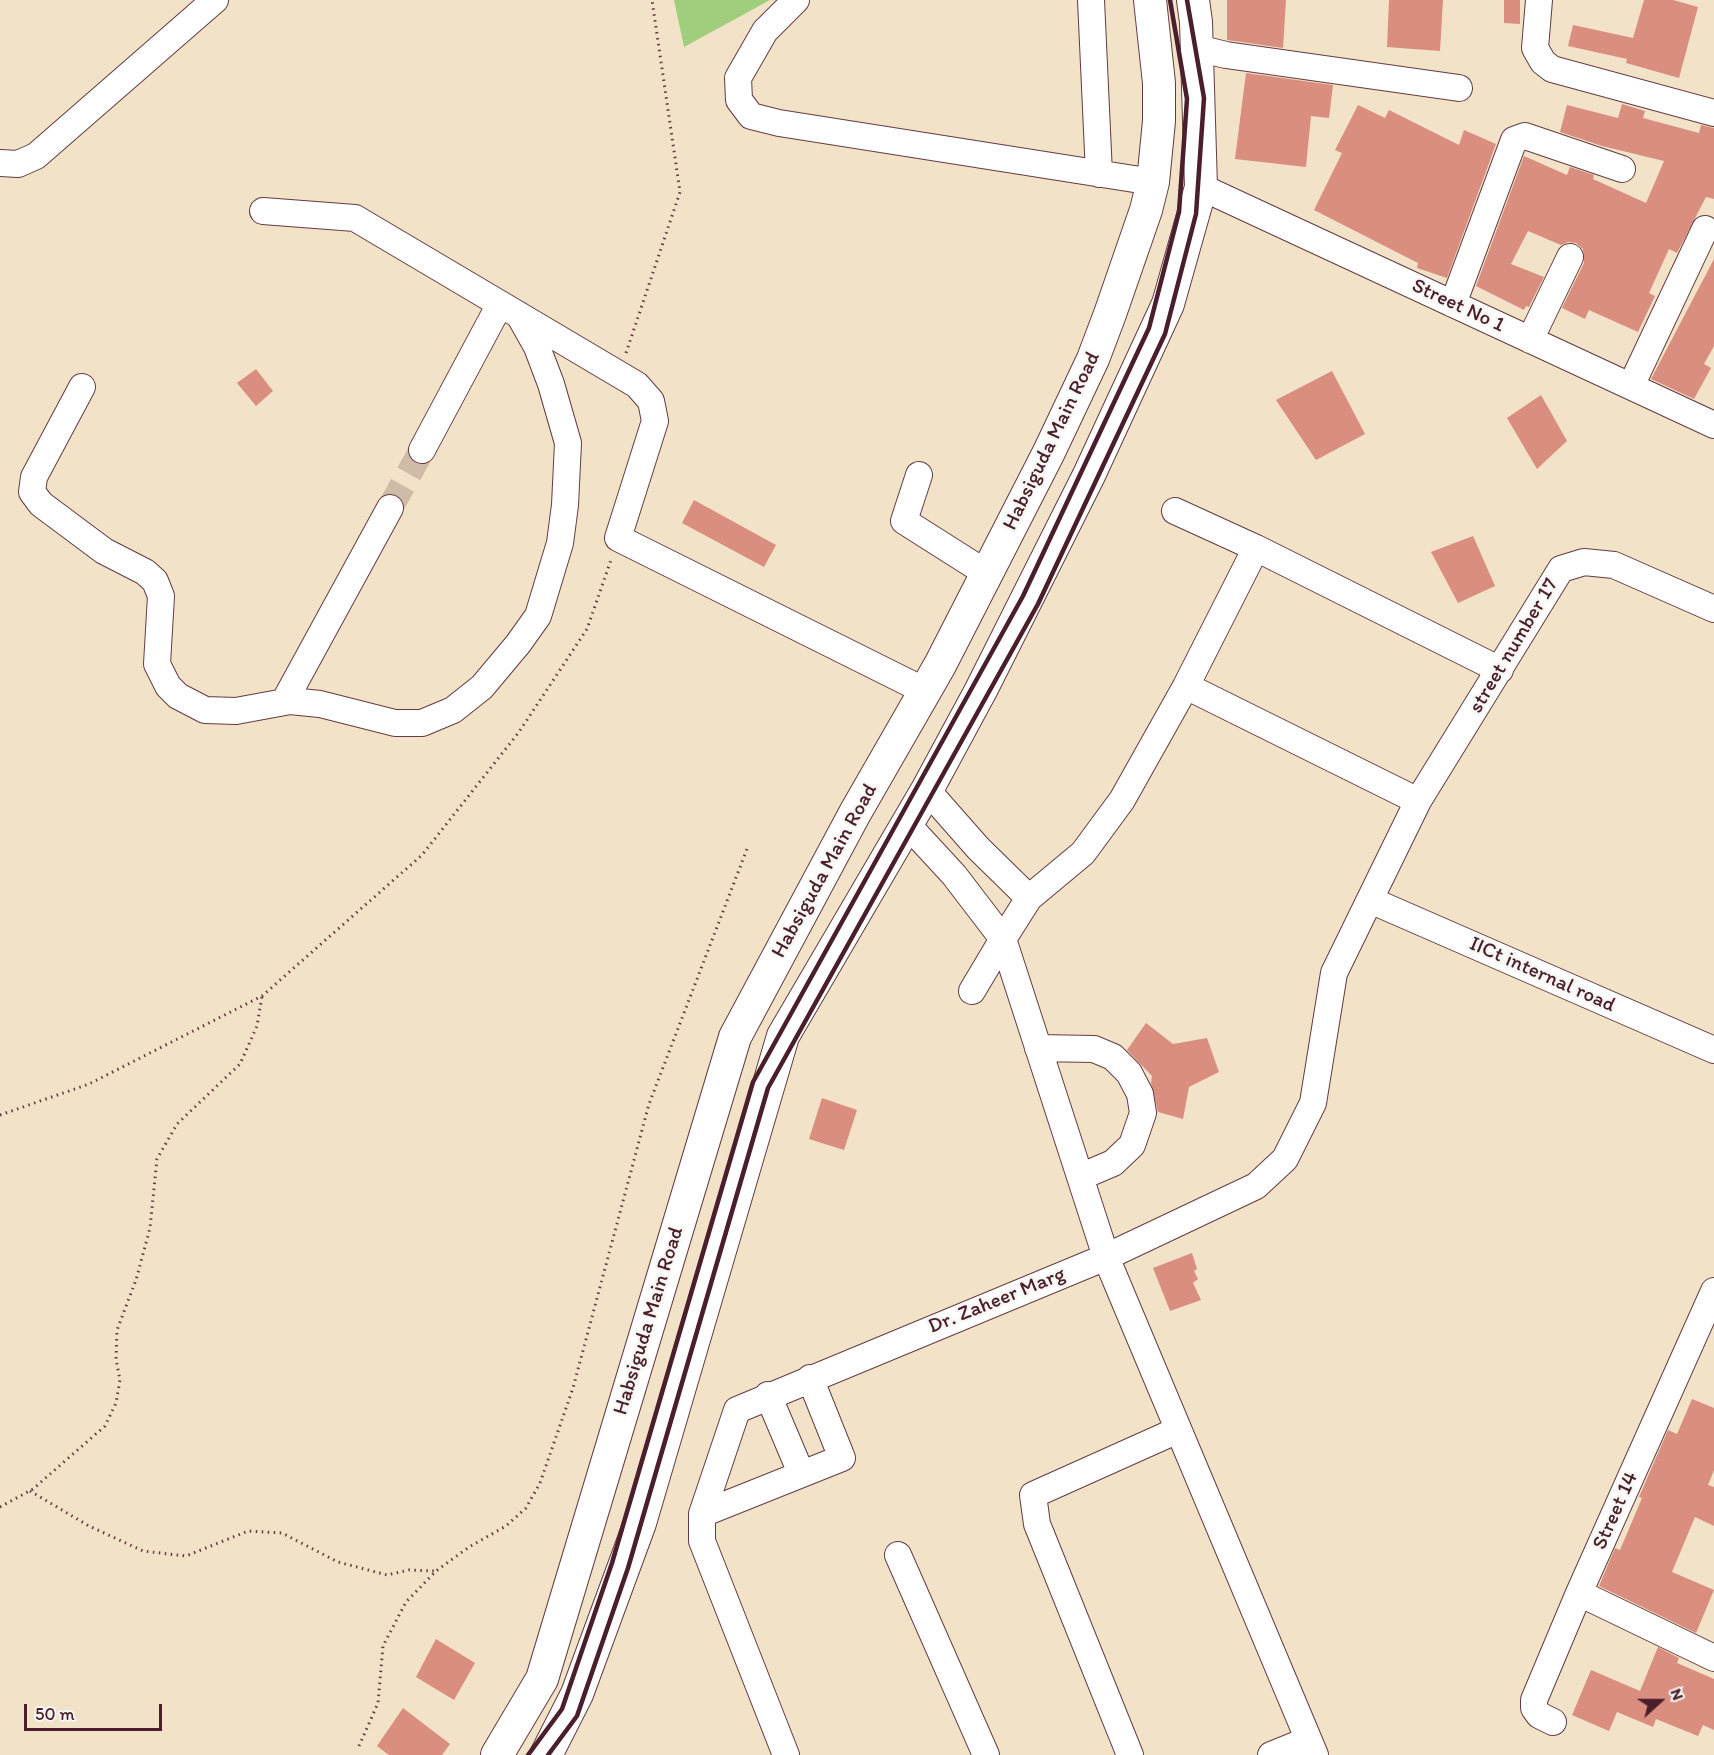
<!DOCTYPE html>
<html>
<head>
<meta charset="utf-8">
<style>
  body { margin:0 }
  #map { position:relative; width:1714px; height:1755px; overflow:hidden; background:#f2e2c7; font-family:Itim,sans-serif }
  canvas { display:block }
  .north { position:absolute; left:1630px; top:1671px; width:60px; height:60px; -webkit-text-stroke:4px #f6f6f2; paint-order:stroke; rotate:69deg; font-size:16px; font-weight:700; line-height:24px; text-align:center; color:#4a1f2b }
  .north::after { content:''; display:block; margin:auto; width:21px; height:27px; background:#4a1f2b; clip-path:polygon(50% 0,100% 100%,50% 72%,0 100%) }
  .scale { position:absolute; left:24px; top:1704px; width:138px; height:27px; box-sizing:border-box; border:3px solid #4a1f2b; border-top:0; padding-left:8px; font-size:18px; line-height:21px; white-space:nowrap; color:#4a1f2b; -webkit-text-stroke:4px #f6f6f2; paint-order:stroke }
</style>
</head>
<body>
<div id="map">
<canvas width="1714" height="1755"></canvas>
<div class="north">N</div>
<div class="scale">50 m</div>
</div>
<script>
const ctx = document.querySelector('canvas').getContext('2d');
ctx.lineJoin = 'round';
function fill(path, color) { ctx.fillStyle = color; ctx.fill(path, 'evenodd'); }
const toPath = rows => new Path2D(rows.map(r => 'M' + r).join(''));
function strokePath(path, color, width, dash) { ctx.strokeStyle = color; ctx.lineWidth = width; ctx.lineCap = dash ? 'butt' : 'round'; ctx.setLineDash(dash || []); ctx.stroke(path); }
function drawText(font, color, halo, rows, align = 'center') {
  ctx.font = font + ' Itim,sans-serif'; ctx.lineWidth = 5; ctx.setLineDash([]); ctx.textBaseline = 'middle'; ctx.strokeStyle = halo; ctx.fillStyle = color; for (const [text, x, y, turn = 0] of rows) {
    ctx.save(); ctx.translate(x, y); ctx.rotate((+turn || 0) * Math.PI / 180); ctx.textAlign = isNaN(turn) ? turn : align; if (halo) ctx.strokeText(text, 0, 0); ctx.fillText(text, 0, 0); ctx.restore();
  }
}
fill(toPath([
  [674,0,770,0,684,47]
]), '#a0ce7c');
fill(toPath([
  [1227,0,1286,0,1283,48,1227,40],
  [1389,0,1443,0,1440,51,1387,47],
  [1504,0,1520,0,1520,24,1504,23],
  [1644,0,1673,0,1698,7,1679,78,1626,63,1627,59,1568,46,1573,25,1633,38],
  [1246,73,1333,85,1329,118,1311,116,1306,167,1235,159],
  [1622,104,1645,111,1643,118,1699,133,1701,125,1714,128,1714,199,1706,197,1677,253,1669,249,1649,293,1655,296,1638,332,1589,310,1585,319,1562,308,1584,263,1583,249,1576,243,1568,242,1561,245,1528,231,1511,264,1544,277,1529,307,1526,306,1524,310,1476,286,1524,156,1567,175,1570,167,1594,175,1593,179,1646,203,1664,161,1602,146,1560,132,1567,105,1618,118],
  [1358,105,1385,118,1389,110,1459,145,1464,130,1496,144,1447,278,1417,268,1418,263,1314,210,1342,153,1335,150],
  [1714,259,1714,346,1704,364,1711,368,1694,399,1651,379],
  [256,369,273,391,256,406,237,383],
  [1332,371,1365,434,1316,460,1276,400],
  [1541,395,1567,441,1537,469,1507,418],
  [694,500,776,545,764,567,682,523],
  [1473,536,1495,586,1458,603,1431,552],
  [1146,1023,1173,1044,1207,1038,1219,1072,1189,1087,1183,1119,1158,1112,1151,1083,1152,1076,1127,1050],
  [822,1098,857,1110,844,1150,809,1139],
  [1192,1253,1197,1269,1194,1271,1198,1279,1193,1283,1201,1300,1170,1311,1153,1268],
  [1692,1399,1714,1408,1714,1470,1708,1485,1714,1487,1714,1526,1695,1517,1672,1572,1714,1590,1696,1633,1599,1586,1615,1548,1620,1550,1642,1498,1639,1497,1668,1430,1677,1434],
  [436,1639,475,1663,454,1700,416,1677],
  [1658,1647,1679,1658,1677,1663,1714,1679,1714,1730,1703,1725,1698,1736,1656,1719,1653,1727,1617,1712,1609,1731,1572,1715,1591,1670,1640,1691],
  [403,1708,450,1744,442,1755,389,1755,377,1746]
]), '#da8e7f');
strokePath(toPath([
  [390,508,422,450]
]), '#d0bba8', 26, [26, 13]);
const minor = toPath([
  [796,0,765,31,738,78,739,100,751,116,779,123,1153,182],
  [1091,0,1099,174],
  [1539,0,1535,48,1543,62,1552,69,1714,113],
  [1197,48,1226,55,1459,88],
  [0,163,18,164,36,156,215,0],
  [1201,187,1714,425],
  [263,211,355,218,637,385,651,401,655,421,618,538,925,691],
  [1453,304,1514,140,1525,136,1622,169],
  [1530,340,1570,257],
  [1631,386,1705,229],
  [82,387,34,477,32,492,41,504,104,551,145,572,155,581,161,596,157,664,168,686,178,696,205,710,236,711,290,701,320,704,395,723,422,723,453,710,482,687,518,644,538,616,560,543,565,505,568,443,551,384,537,347,519,315],
  [422,450,500,304],
  [919,475,904,521,986,573],
  [1256,548,1500,670],
  [1186,686,1418,801],
  [284,702,390,508],
  [906,823,954,875,1003,939,972,991],
  [1029,898,1083,853,1122,800,1186,686,1256,548,1175,511],
  [1370,900,1714,1050],
  [1038,1048,1094,1049,1113,1057,1129,1073,1140,1094,1143,1113,1132,1145,1113,1163,1080,1177],
  [1714,1291,1579,1593,1714,1658],
  [768,1395,801,1473],
  [702,1514,842,1458,810,1378],
  [898,1555,986,1755],
  [1553,1722,1539,1715,1534,1708,1534,1700,1579,1593],
  [786,1755,702,1541,702,1514,737,1410,1106,1257,1003,939,1029,898,978,848,927,790],
  [1130,1755,1037,1524,1033,1495,1178,1430],
  [1271,1755,1308,1740],
  [1315,1755,1106,1257,1256,1186,1285,1159,1313,1103,1334,973,1418,801,1561,569,1584,562,1614,565,1714,609]
]);
const major = toPath([
  [497,1755,542,1679,735,1037,855,813,940,665,1049,452,1093,359,1110,314,1146,210,1153,182,1159,121,1159,83,1150,0],
  [546,1755,577,1694,640,1523,783,1036,927,790,981,690,1089,475,1168,304,1201,187,1196,22,1193,0]
]);
strokePath(minor, '#633c42', 28);
strokePath(major, '#633c42', 34);
strokePath(toPath([
  [626,353,680,192,652,0],
  [0,1115,89,1084,262,996,422,855,519,732,587,629,612,557],
  [30,1491,89,1526,143,1551,186,1556,248,1531,282,1533,338,1562,387,1575,409,1570,436,1571],
  [0,1507,33,1489,105,1426,116,1403,120,1380,116,1359,117,1330,136,1280,150,1228,157,1159,177,1124,240,1064,257,1026,262,996],
  [359,1746,378,1703,383,1646,406,1602,436,1571,469,1547,506,1526,526,1508,540,1483,573,1388,649,1104,747,849]
]), '#633c42', 3, [1.5, 4.5]);
strokePath(minor, '#fff', 26);
strokePath(major, '#fff', 32);
strokePath(toPath([
  [528,1755,562,1709,612,1563,753,1082,1023,596,1149,328,1179,212,1187,99,1170,0],
  [548,1755,577,1716,628,1568,768,1088,1038,604,1165,334,1196,214,1204,98,1187,0]
]), '#4a1f2b', 4.5);
drawText('21px', '#4a1f2b', '#f6f6f2', [
  ["Street No 1",1458,306,25],
  ["Habsiguda Main Road",1052,441,-64],
  ["street number 17",1514,646,-59],
  ["Habsiguda Main Road",825,871,-61],
  ["IICt internal road",1542,975,24],
  ["Dr. Zaheer Marg",997,1301,-22],
  ["Habsiguda Main Road",649,1321,-73],
  ["Street 14",1616,1511,-66]
]);
</script>
</body>
</html>
